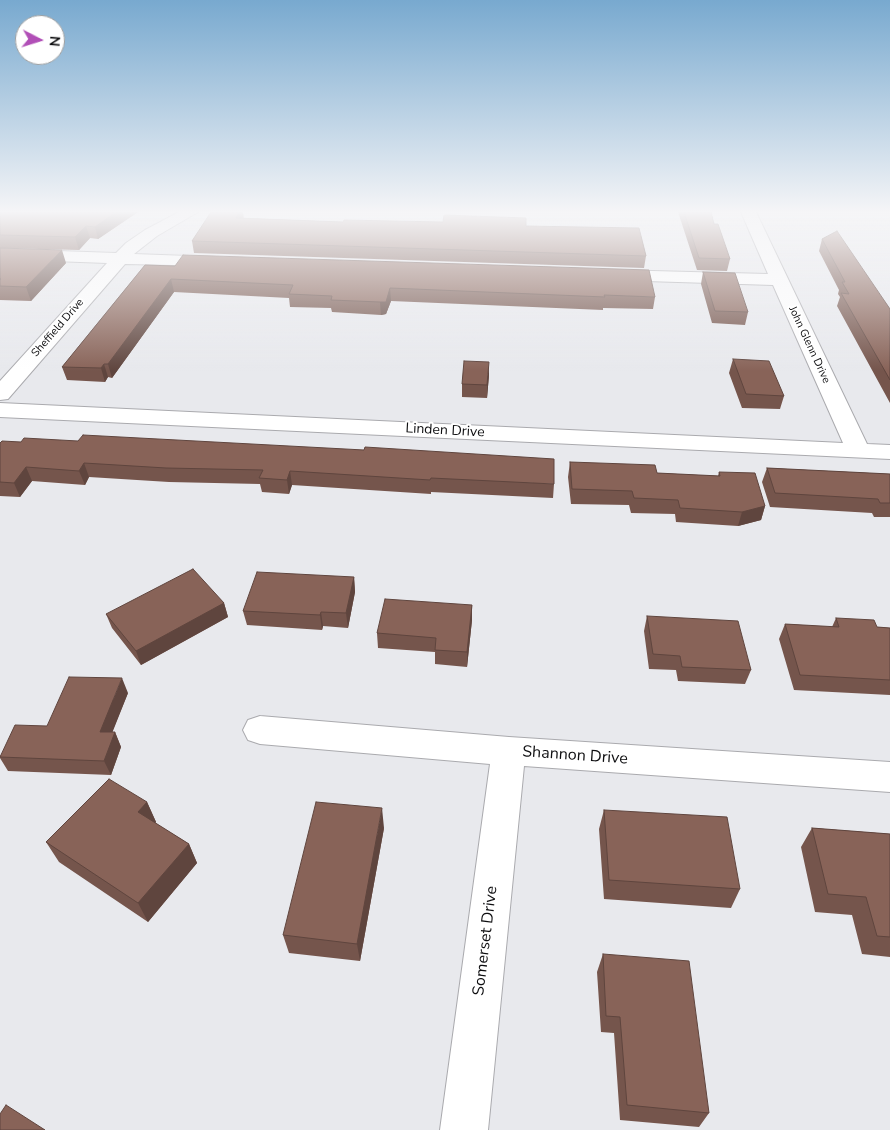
<!DOCTYPE html>
<html>
<head>
<meta charset="utf-8">
<style>
  body { margin:0 }
  #map { position:relative; width:890px; height:1130px; overflow:hidden; background:#e8e9ed; font-family:"Nunito Sans",sans-serif }
  canvas { display:block }
  .north { position:absolute; left:15px; top:15px; width:50px; height:50px; box-sizing:border-box; background:#fff; border:1px solid #9f9f9f; border-radius:50%; rotate:95deg; font-size:14px; font-weight:700; line-height:20px; text-align:center; color:#0e0e10 }
  .north::after { content:''; display:block; margin:auto; width:18px; height:22px; background:#b14fb7; clip-path:polygon(50% 0,100% 100%,50% 72%,0 100%) }
</style>
</head>
<body>
<div id="map">
<canvas width="890" height="1130"></canvas>
<div class="north">N</div>
</div>
<script>
const ctx = document.querySelector('canvas').getContext('2d');
ctx.lineJoin = 'round';
const toPath = rows => new Path2D(rows.map(r => 'M' + r).join(''));
function strokePath(path, color, width, dash) { ctx.strokeStyle = color; ctx.lineWidth = width; ctx.lineCap = dash ? 'butt' : 'round'; ctx.setLineDash(dash || []); ctx.stroke(path); }
function fill(path, color) { ctx.fillStyle = color; ctx.fill(path, 'evenodd'); }
function drawText(font, color, halo, rows, align = 'center') {
  ctx.font = font + ' "Nunito Sans",sans-serif'; ctx.lineWidth = 4; ctx.setLineDash([]); ctx.textBaseline = 'middle'; ctx.strokeStyle = halo; ctx.fillStyle = color; for (const [text, x, y, turn = 0] of rows) {
    ctx.save(); ctx.translate(x, y); ctx.rotate((+turn || 0) * Math.PI / 180); ctx.textAlign = isNaN(turn) ? turn : align; if (halo) ctx.strokeText(text, 0, 0); ctx.fillText(text, 0, 0); ctx.restore();
  }
}
const minor = toPath([
  [179,212,198,212,157,236,134,254,216,257,222,258,224,262,222,266,125,264,8,399,0,400,0,381,107,263,0,259,0,249,116,253,126,243,145,230,179,212],
  [741,212,756,212,867,444,890,445,890,459,0,417,0,403,843,443,773,285,614,280,608,279,605,275,608,271,614,270,768,274,741,212],
  [260,716,509,737,890,762,890,792,524,766,488,1130,440,1130,490,764,260,744,248,740,243,730,248,720,260,716]
]);
strokePath(minor, '#aaaaae', 2);
fill(minor, '#fff');
fill(toPath([
  [0,212,138,212,98,239,90,238,79,250,0,248],
  [678,212,711,212,714,224,730,259,727,271,697,270],
  [244,218,343,222,526,226,646,256,644,268,194,253,192,241],
  [822,239,890,309,890,403,837,306,840,297,838,294,839,290,819,251],
  [0,248,66,263,31,301,0,300],
  [145,265,655,297,653,309,603,308,603,310,391,301,386,314,381,315,332,312,331,308,290,307,289,298,174,292,112,378,108,377,105,382,67,380,62,367],
  [703,272,748,312,745,325,712,323,701,284],
  [733,359,784,396,780,409,742,408,729,373],
  [489,375,487,398,462,397,462,384],
  [0,443,554,484,553,498,431,492,431,494,292,485,289,494,262,492,260,484,169,482,89,477,85,485,32,481,20,497,0,496],
  [570,462,657,473,718,476,719,472,765,506,761,520,738,526,676,522,675,514,631,513,629,505,571,504,568,477],
  [767,468,890,474,890,517,874,517,872,513,770,507,762,482],
  [354,577,355,592,348,628,323,626,322,630,247,625,243,611],
  [224,603,228,617,141,665,112,628,106,614],
  [472,605,472,620,467,667,435,664,435,652,378,648,377,633],
  [647,616,751,670,745,684,678,681,676,670,649,669,644,631],
  [836,618,877,627,890,628,890,695,794,690,779,639,785,624,832,627],
  [128,693,112,732,115,732,121,747,111,775,8,771,0,758,0,756,47,726],
  [147,802,156,822,155,823,189,844,197,863,148,922,59,862,46,842],
  [604,810,740,889,731,908,604,899,599,829],
  [384,828,360,961,289,953,283,935],
  [812,828,890,834,890,957,862,954,852,915,815,912,801,847],
  [603,954,709,1113,699,1127,620,1120,614,1033,601,1032,597,972]
]), '#75554c');
fill(toPath([
  [116,212,138,212,98,239,95,227],
  [239,212,243,212,244,219,236,218],
  [86,226,90,238,79,250,75,237],
  [62,250,66,263,31,301,26,287],
  [171,279,174,292,112,378,108,364],
  [390,288,391,301,386,314,381,315,380,302],
  [489,362,489,375,487,398,487,385],
  [104,364,108,377,105,382,101,368],
  [84,463,89,477,85,485,79,471],
  [26,467,32,481,20,497,14,483],
  [290,471,292,485,289,494,287,480],
  [765,506,761,520,738,526,742,512],
  [354,577,355,592,348,628,346,613],
  [224,603,228,617,141,665,136,651],
  [472,605,472,620,467,667,467,652],
  [321,612,323,626,322,630,320,615],
  [122,678,128,693,107,746,100,732],
  [115,732,121,747,111,775,104,761],
  [147,802,156,822,147,832,138,812],
  [382,808,384,828,360,961,357,944],
  [189,844,197,863,148,922,138,903]
]), '#5f453e');
const building = toPath([
  [0,212,116,212,95,227,86,226,75,237,0,235,0,212],
  [211,212,239,212,236,218,343,222,344,220,443,222,444,215,526,218,526,226,639,228,646,256,192,241,211,212],
  [684,212,711,212,714,224,718,224,730,259,699,258,684,212],
  [837,231,890,309,890,380,841,293,849,294,842,282,845,282,822,239,837,231],
  [0,248,62,250,26,287,0,286,0,279,1,279,0,279,0,248],
  [183,255,649,270,655,297,604,295,605,297,390,288,386,302,380,302,331,300,332,296,289,294,293,285,171,279,108,364,104,364,101,368,62,367,145,265,175,266,183,255],
  [703,272,735,273,748,312,715,311,703,272],
  [733,359,769,361,784,396,746,394,733,359],
  [464,361,489,362,487,385,462,384,464,361],
  [83,435,364,450,365,447,554,459,554,484,431,478,430,480,290,471,287,480,259,478,263,470,166,468,84,463,79,471,26,467,14,483,0,482,0,443,2,441,21,442,24,438,78,441,83,435],
  [570,462,655,465,657,473,720,476,719,472,755,473,765,506,742,512,680,508,678,500,634,498,632,491,572,489,570,462],
  [767,468,890,474,890,503,880,503,878,499,775,493,767,468],
  [193,569,224,603,136,651,106,614,193,569],
  [257,572,354,577,346,613,321,612,320,615,243,611,257,572],
  [385,599,472,605,467,652,435,650,436,638,377,633,385,599],
  [647,616,738,621,751,670,682,667,680,656,653,654,647,616],
  [836,618,874,620,877,627,890,628,890,680,800,675,785,624,839,627,836,618],
  [69,677,122,678,100,732,115,732,104,761,0,757,15,725,47,726,69,677],
  [109,779,147,802,138,812,189,844,138,903,46,842,109,779],
  [316,802,382,808,357,944,283,935,316,802],
  [604,810,727,817,740,889,609,880,604,810],
  [812,828,890,834,890,937,877,936,866,897,828,894,812,828],
  [603,954,689,961,709,1113,627,1105,620,1017,606,1016,603,954],
  [6,1105,45,1130,0,1130,0,1114,6,1105]
]);
fill(building, '#886358');
strokePath(building, '#5f453e', 1);
const sky = ctx.createLinearGradient(0, 0, 0, 371);
sky.addColorStop(0, '#78a9cf');
sky.addColorStop(0.57, '#f5f5f7');
sky.addColorStop(1, '#f5f5f700');
ctx.fillStyle = sky;
ctx.fillRect(0, 0, 890, 371);
drawText('11px', '#0e0e10', '#fff', [
  ["Sheffield Drive",58,328,-49],
  ["John Glenn Drive",809,345,65]
]);
drawText('14px', '#0e0e10', '#fff', [
  ["Linden Drive",445,431,3]
]);
drawText('16px', '#0e0e10', '#fff', [
  ["Shannon Drive",575,756,4],
  ["Somerset Drive",486,941,-83]
]);
</script>
</body>
</html>
